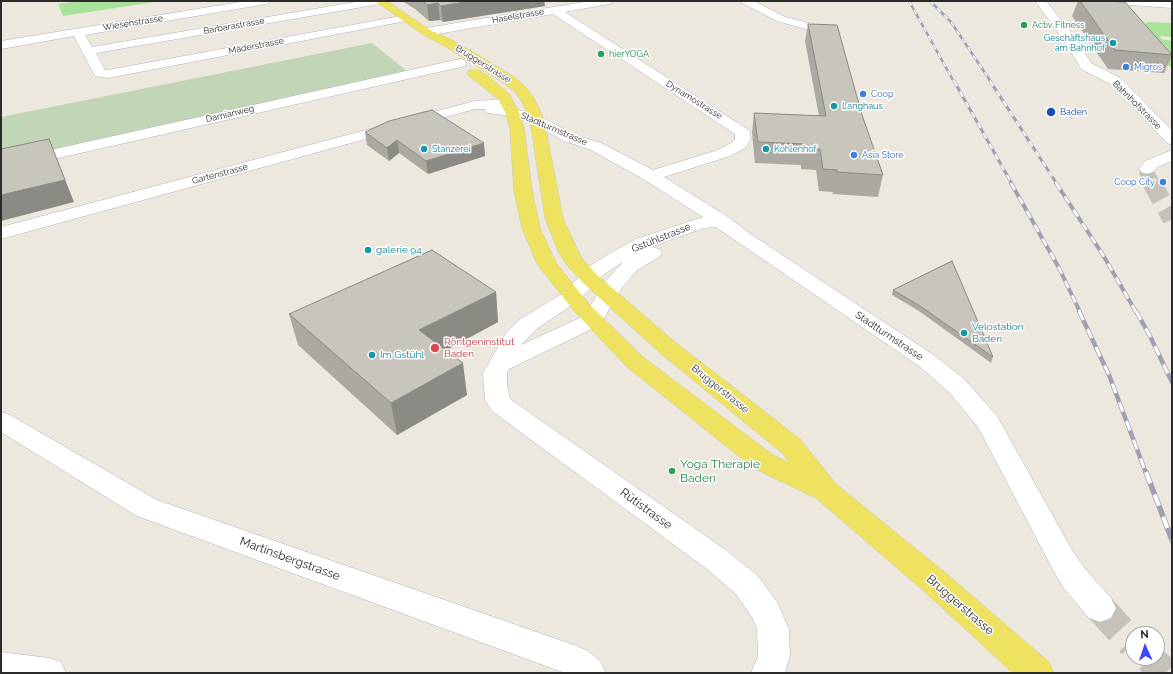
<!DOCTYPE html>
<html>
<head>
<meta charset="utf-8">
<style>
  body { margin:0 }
  #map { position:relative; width:1173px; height:674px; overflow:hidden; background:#ede8dd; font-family:Raleway,sans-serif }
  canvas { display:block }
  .frame { position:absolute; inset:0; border:2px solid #2b2b2b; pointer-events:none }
  .north { position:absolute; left:1125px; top:626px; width:40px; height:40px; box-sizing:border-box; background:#fff; border:1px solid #aaa; border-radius:50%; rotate:357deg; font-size:11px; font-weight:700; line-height:16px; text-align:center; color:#2b2b2b }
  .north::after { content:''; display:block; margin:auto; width:14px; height:18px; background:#3f48f8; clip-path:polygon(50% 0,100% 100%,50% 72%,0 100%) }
</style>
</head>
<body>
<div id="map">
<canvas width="1173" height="674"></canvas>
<div class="frame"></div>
<div class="north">N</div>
</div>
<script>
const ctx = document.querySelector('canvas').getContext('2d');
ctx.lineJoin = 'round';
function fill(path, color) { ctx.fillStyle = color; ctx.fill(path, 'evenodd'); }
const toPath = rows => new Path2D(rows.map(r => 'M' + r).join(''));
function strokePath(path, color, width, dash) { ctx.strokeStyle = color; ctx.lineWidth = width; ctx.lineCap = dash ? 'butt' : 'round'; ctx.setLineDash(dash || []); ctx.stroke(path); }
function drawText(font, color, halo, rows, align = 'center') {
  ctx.font = font + ' Raleway,sans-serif'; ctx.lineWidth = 3; ctx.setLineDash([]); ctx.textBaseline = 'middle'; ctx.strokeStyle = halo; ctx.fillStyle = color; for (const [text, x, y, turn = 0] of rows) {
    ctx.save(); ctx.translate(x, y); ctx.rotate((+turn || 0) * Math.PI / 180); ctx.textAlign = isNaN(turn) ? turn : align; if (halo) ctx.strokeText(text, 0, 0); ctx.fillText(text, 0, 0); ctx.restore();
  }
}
fill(toPath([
  [81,1,161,1,63,16,58,4],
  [1145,22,1172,23,1172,37,1160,36,1161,39,1172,41,1172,68,1164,62,1130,23,1147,24]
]), '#a9e39a');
fill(toPath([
  [372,43,408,72,1,163,1,117]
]), '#c0d6b5');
strokePath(toPath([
  [1147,169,1147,174,1153,184]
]), '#c6c2b9', 15, [15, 8]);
strokePath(toPath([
  [1152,183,1172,219]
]), '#c6c2b9', 19, [19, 10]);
strokePath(toPath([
  [1100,608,1133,644],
  [1149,658,1166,673]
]), '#c6c2b9', 30, [30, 15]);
const street = toPath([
  [246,1,271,1,266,4,85,35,92,47,361,1,385,1,380,4,96,53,105,70,108,70,406,15,410,16,412,18,410,20,406,21,108,78,95,76,74,36,1,49,1,41,246,1],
  [590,1,614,1,609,4,565,12,747,129,750,132,751,139,745,148,730,156,664,177,728,217,749,233,935,356,964,379,997,416,1072,550,1085,569,1111,598,1116,608,1111,618,1100,622,1089,618,1063,587,1052,568,978,427,948,391,919,366,716,227,704,228,647,248,652,247,659,249,662,253,659,257,637,270,621,289,600,325,509,369,507,373,507,385,510,399,727,551,758,576,777,602,789,629,790,656,785,673,751,673,758,656,757,629,753,619,736,594,707,569,492,411,485,400,483,373,506,333,519,320,565,292,590,266,609,254,636,239,703,217,645,180,589,149,564,141,532,123,510,116,487,113,485,110,486,109,475,109,1,239,1,227,475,101,506,99,511,100,513,103,511,106,507,107,542,117,574,135,601,143,653,170,718,150,733,142,735,139,735,134,553,14,426,36,422,34,420,32,422,30,426,28,590,1],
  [623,262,605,282,584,316,521,345,535,330,579,300,604,274,623,262],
  [741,1,754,1,785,17,838,30,840,33,838,36,834,37,777,21,742,3,741,1],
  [1035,1,1046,1,1076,39,1091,63,1122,79,1172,131,1172,145,1167,143,1112,85,1081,69,1066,43,1035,1],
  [1111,1,1172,2,1172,8,1116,4,1111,1],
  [460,59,465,60,466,63,465,66,1,171,1,161,460,59],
  [1172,150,1172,161,1157,167,1153,172,1147,174,1141,172,1139,169,1145,161,1172,150],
  [1,412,10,415,157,500,574,645,588,651,601,662,606,673,565,673,137,516,1,432,1,412],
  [1,652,49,658,61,662,66,673,1,673,1,652]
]);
const primary = toPath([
  [375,1,387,1,430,30,456,42,511,75,525,86,535,100,544,120,563,218,581,257,596,274,675,342,800,439,836,484,948,575,1049,662,1054,673,1013,673,926,593,816,498,755,469,627,367,575,312,537,264,522,228,514,190,510,128,505,112,498,99,469,76,467,73,469,70,479,70,492,79,509,94,519,112,524,128,532,190,540,228,556,263,589,304,643,357,773,455,790,463,782,453,659,352,582,282,566,264,558,251,545,218,530,120,521,100,515,92,501,81,448,48,422,34,375,1]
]);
strokePath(street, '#b1b1be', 1);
strokePath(primary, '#c8c8c8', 1);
fill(street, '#fff');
fill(primary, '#efe260');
const railFar4 = toPath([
  [909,1,954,82],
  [930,1,951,22,991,82]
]);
const railFar3 = toPath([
  [954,81,1012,184],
  [990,81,1057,184]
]);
const railFar2 = toPath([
  [1011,183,1059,268,1080,312],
  [1056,183,1103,255,1136,312]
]);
const railFar1 = toPath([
  [1079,311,1109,375,1146,473],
  [1136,311,1150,336,1172,382]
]);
const rail = toPath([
  [1146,472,1172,540]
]);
strokePath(railFar4, '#a0a0b5', 2.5);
strokePath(railFar3, '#a0a0b5', 3);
strokePath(railFar2, '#a0a0b5', 4);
strokePath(railFar1, '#a0a0b5', 4.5);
strokePath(rail, '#a0a0b5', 5.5);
strokePath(railFar4, '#fff', 1.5, [5]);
strokePath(railFar3, '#fff', 2, [6]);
strokePath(railFar2, '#fff', 2.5, [8]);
strokePath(railFar1, '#fff', 3, [10]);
strokePath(rail, '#fff', 4, [12]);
fill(toPath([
  [402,1,544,1,545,6,443,22,440,20,429,21,415,9],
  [954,1,976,1,976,2],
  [1078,1,1106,1,1172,55,1164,73,1108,69,1072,16],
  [808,24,862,115,883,175,878,197,832,194,833,192,819,191,816,170,801,169,801,165,755,163,752,133,754,113,819,116,805,41],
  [365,132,485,156,428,174,399,153,389,161,367,145],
  [952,261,993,357,991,363,919,311,892,295,893,290],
  [496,292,498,322,446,350,467,395,397,435,298,345,289,314]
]), '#aca9a3');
fill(toPath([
  [471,1,544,1,545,6,443,22,441,6],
  [438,3,440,20,429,21,427,5],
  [49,139,74,202,1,221,1,195],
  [397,140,399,153,389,161,387,148],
  [484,143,485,156,428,174,426,161],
  [496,292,498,322,424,362,419,330],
  [463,363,467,395,397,435,391,403]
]), '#8c8a84');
const building = toPath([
  [423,1,471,1,441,6,438,3,427,5,423,1],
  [1080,1,1106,1,1125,2,1172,55,1115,50,1080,1],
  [808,24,837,25,862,115,883,175,837,172,837,170,823,169,820,149,805,148,805,144,758,142,754,113,826,116,808,24],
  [432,110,484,143,426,161,397,140,387,148,365,132,389,121,432,110],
  [49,139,65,180,1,195,1,149,49,139],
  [432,250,496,292,419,330,463,363,391,403,289,314,432,250],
  [952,261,993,357,920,306,893,290,952,261]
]);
fill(building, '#c8c5bd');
strokePath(building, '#8c8a84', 1);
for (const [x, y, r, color] of [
  [1024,25,4,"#2e9e5b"],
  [1113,43,4,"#0f9aa8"],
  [601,54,4,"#2e9e5b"],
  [1126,67,4,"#3f7fe0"],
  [863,94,4,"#3f7fe0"],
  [834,106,4,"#0f9aa8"],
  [1051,112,5,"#1a4fb4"],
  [424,149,4,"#0f9aa8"],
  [766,149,4,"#0f9aa8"],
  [854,155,4,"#3f7fe0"],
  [1163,182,4,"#3f7fe0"],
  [368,250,4,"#0f9aa8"],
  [964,333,4,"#0f9aa8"],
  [435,348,5,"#e0444e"],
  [372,355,4,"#0f9aa8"],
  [672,471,4,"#2e9e5b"]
]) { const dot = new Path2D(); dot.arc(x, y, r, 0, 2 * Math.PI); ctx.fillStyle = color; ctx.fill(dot); strokePath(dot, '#fff', 1.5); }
drawText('9px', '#2b2b2b', '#fff', [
  ["Haselstrasse",518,16,-10],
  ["Wiesenstrasse",133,23,-9],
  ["Barbarastrasse",234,26,-10],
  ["Mäderstrasse",256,46,-11],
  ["Bruggerstrasse",483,64,32],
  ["Dynamostrasse",694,100,32],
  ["Bahnhofstrasse",1137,105,45],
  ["Damianweg",230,114,-13],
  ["Stadtturmstrasse",554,129,23],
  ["Gartenstrasse",220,174,-15]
]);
drawText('9px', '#27864d', '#fff', [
  ["Activ Fitness",1032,25],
  ["hierYOGA",609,54]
], 'left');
drawText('9px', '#0d838f', '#fff', [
  ["Geschäftshaus",1105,38,"right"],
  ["am Bahnhof",1105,48,"right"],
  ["Langhaus",842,106],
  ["Stanzerei",432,149],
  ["Kohlenhof",774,149]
], 'left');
drawText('9px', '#366cbe', '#fff', [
  ["Migros",1134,67],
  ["Coop",871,94],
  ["Asia Store",862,155],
  ["Coop City",1155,182,"right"]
], 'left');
drawText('9px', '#164399', '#fff', [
  ["Baden",1060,112]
], 'left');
drawText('10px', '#2b2b2b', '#fff', [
  ["Gstühlstrasse",661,238,-22],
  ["Stadtturmstrasse",889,336,34],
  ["Bruggerstrasse",720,389,39]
]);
drawText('10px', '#0d838f', '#fff', [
  ["galerie 94",376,250],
  ["Velostation",972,327],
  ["Baden",972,339],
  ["Im Gstühl",380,355]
], 'left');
drawText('10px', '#be3a42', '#fff', [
  ["Röntgeninstitut",444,342],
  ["Baden",444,354]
], 'left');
drawText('12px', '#27864d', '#fff', [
  ["Yoga Therapie",680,464],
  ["Baden",680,478]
], 'left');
drawText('12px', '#2b2b2b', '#fff', [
  ["Rütistrasse",646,509,36],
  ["Martinsbergstrasse",290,559,20],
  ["Bruggerstrasse",960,605,41]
]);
</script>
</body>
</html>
